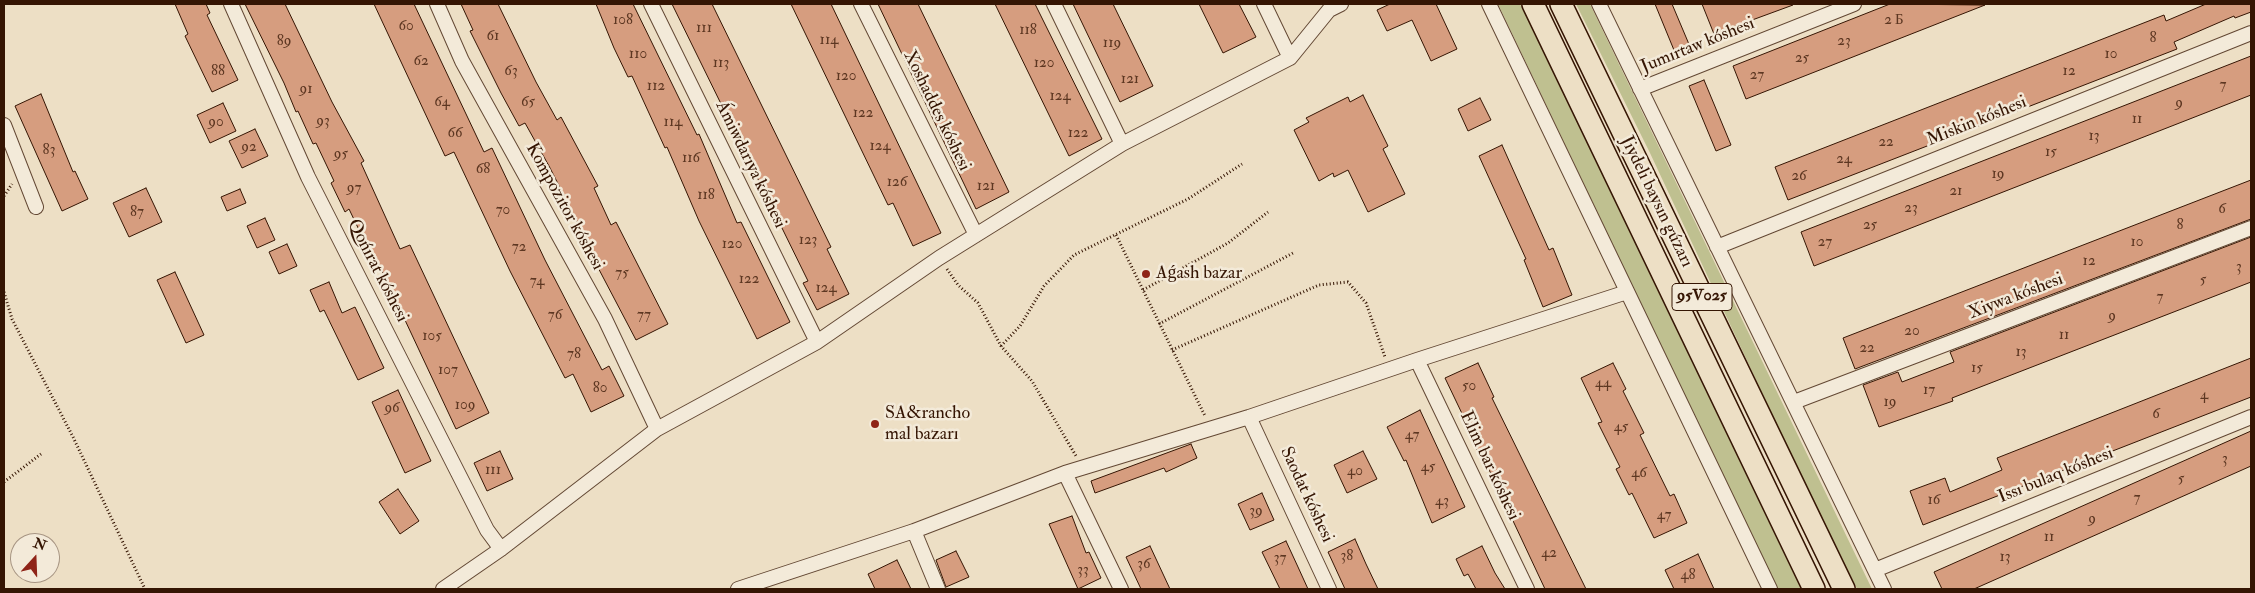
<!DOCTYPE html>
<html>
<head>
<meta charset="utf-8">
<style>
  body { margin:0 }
  #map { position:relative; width:2255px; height:593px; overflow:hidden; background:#eddfc5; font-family:"IM FELL Double Pica",serif }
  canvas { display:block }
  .frame { position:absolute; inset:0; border:5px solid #351503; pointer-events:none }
  .north { position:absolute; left:10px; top:533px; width:50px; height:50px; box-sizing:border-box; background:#f3ead9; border:1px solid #a79583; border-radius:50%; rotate:20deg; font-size:14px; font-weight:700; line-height:20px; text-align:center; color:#351503 }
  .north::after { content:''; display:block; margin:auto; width:18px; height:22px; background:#8f2418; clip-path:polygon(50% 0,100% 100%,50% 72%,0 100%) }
</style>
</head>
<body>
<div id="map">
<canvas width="2255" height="593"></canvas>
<div class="frame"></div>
<div class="north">N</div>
</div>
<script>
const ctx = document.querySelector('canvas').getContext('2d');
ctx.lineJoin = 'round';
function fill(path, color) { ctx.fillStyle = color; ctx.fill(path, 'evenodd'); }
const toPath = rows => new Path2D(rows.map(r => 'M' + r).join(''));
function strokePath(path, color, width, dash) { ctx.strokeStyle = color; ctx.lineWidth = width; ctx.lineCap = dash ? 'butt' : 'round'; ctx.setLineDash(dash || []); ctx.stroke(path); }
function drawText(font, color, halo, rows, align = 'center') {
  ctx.font = font + ' "IM FELL Double Pica",serif'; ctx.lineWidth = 5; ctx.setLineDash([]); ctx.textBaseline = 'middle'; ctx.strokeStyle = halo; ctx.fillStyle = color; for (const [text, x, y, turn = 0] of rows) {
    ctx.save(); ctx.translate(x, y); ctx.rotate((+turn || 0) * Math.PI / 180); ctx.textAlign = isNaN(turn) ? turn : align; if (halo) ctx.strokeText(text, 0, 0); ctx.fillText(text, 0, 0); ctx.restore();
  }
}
fill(toPath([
  [1498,4,1520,4,1801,589,1777,589],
  [1576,4,1590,4,1872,589,1857,589,1778,427,1650,153]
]), '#bfc090');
const building = toPath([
  [175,4,206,4,210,13,207,15,238,80,212,92,185,36,188,34,175,4],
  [245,4,285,4,332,102,364,161,361,163,400,249,410,245,489,413,456,429,375,256,372,257,349,209,345,212,331,183,334,181,316,143,313,144,298,111,296,112,284,83,245,4],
  [374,4,414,4,484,152,492,148,545,260,602,370,609,366,624,396,591,412,573,374,565,378,510,271,454,152,445,156,374,4],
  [461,4,498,4,536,82,557,120,561,117,598,186,594,188,611,225,616,222,668,324,636,340,583,239,585,237,549,166,525,123,519,126,501,93,470,31,473,30,461,4],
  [596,4,633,4,697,135,699,134,737,223,741,222,790,322,757,339,699,221,667,147,665,148,632,76,628,77,614,48,596,4],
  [672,4,712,4,831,247,827,249,849,294,817,310,803,283,808,281,672,4],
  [791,4,831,4,941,233,913,246,893,203,888,205,791,4],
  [878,4,918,4,1009,192,976,209,878,4],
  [995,4,1035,4,1102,139,1069,156,995,4],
  [1073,4,1113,4,1153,86,1120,102,1073,4],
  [1199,4,1239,4,1256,37,1223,53,1199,4],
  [1390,4,1436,4,1457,49,1431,61,1412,20,1387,31,1377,10,1390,4],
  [1655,4,1672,4,1691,49,1676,55,1655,4],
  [1702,4,1792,4,1793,5,1714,34,1702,4],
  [1890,4,1985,5,1746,99,1733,66,1890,4],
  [2206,4,2251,4,2251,12,2235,18,2234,16,2174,42,2177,49,1788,200,1775,167,2164,15,2166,21,2206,4],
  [2251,56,2251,95,1814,266,1801,232,2251,56],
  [1704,80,1731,145,1716,151,1689,86,1704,80],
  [41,94,73,172,75,171,88,199,62,211,15,106,41,94],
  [1363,95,1388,146,1383,149,1405,194,1368,212,1348,170,1334,177,1333,173,1319,181,1294,130,1309,122,1306,118,1348,97,1350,102,1363,95],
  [1480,98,1491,120,1468,131,1458,109,1480,98],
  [223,103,236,131,210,143,197,115,223,103],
  [255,129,268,156,242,168,229,141,255,129],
  [1502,145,1549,250,1553,248,1572,295,1543,307,1524,260,1526,259,1479,156,1502,145],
  [2251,180,2251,219,1855,369,1843,338,2251,180],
  [146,188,162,222,129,237,113,203,146,188],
  [240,189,246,203,227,211,221,197,240,189],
  [265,218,275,240,257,248,247,226,265,218],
  [2251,237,2251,282,1952,398,1953,401,1879,427,1863,385,1898,372,1902,382,1954,362,1950,352,2251,237],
  [287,244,297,266,279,274,269,252,287,244],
  [175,272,204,335,186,343,157,280,175,272],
  [329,282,342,313,355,307,384,368,358,380,324,310,320,312,310,290,329,282],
  [2251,358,2251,397,1923,525,1910,491,1945,478,1950,492,2002,470,1997,458,2251,358],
  [1478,363,1494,397,1492,398,1586,589,1545,589,1484,459,1482,460,1465,425,1467,424,1445,378,1478,363],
  [1613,363,1626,389,1623,391,1644,433,1640,435,1670,496,1674,494,1687,523,1654,538,1632,493,1629,495,1616,469,1620,467,1598,423,1602,422,1581,378,1613,363],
  [398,390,431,461,405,473,372,402,398,390],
  [1420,410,1465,507,1432,523,1406,460,1404,461,1387,427,1420,410],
  [2251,431,2251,466,1974,589,1942,589,1934,572,2251,431],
  [1191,444,1197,458,1166,472,1164,468,1095,493,1091,481,1191,444],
  [500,451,513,479,487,491,474,463,500,451],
  [1363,451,1377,479,1347,493,1334,465,1363,451],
  [398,489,419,521,400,534,379,502,398,489],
  [1262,493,1274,520,1250,530,1238,504,1262,493],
  [1072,516,1086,553,1089,552,1101,578,1078,589,1049,524,1072,516],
  [1355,539,1366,564,1378,589,1345,589,1328,552,1355,539],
  [1286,541,1298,567,1308,589,1280,589,1262,552,1286,541],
  [1150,546,1170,589,1141,589,1126,557,1150,546],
  [1482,546,1495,573,1505,589,1476,589,1468,574,1464,576,1456,559,1482,546],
  [956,551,969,577,946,587,936,560,956,551],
  [1698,554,1714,589,1674,589,1665,570,1698,554],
  [897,560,911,589,875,589,868,574,897,560]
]);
fill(building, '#d69d7f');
strokePath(building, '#351503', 1);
const street = toPath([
  [231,4,308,177,487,530,501,549],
  [437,4,462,61,605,319,657,429],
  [651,4,817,342],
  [861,4,976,235],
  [1054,4,1122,144],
  [1264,4,1290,58],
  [1489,4,1770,589],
  [1599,4,1884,589],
  [1640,89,1854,4],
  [4,125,36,207],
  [1717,247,2251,33],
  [1417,360,1527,589],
  [1794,402,2251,228],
  [1249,417,1329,589],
  [1065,473,1121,589],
  [914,531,938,589],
  [1875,570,2251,417],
  [443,589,501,549,657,429,817,342,939,258,1122,144,1290,58,1329,10,1341,4],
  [738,589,914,531,1065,473,1249,417,1417,360,1627,292]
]);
const primary = toPath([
  [1533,4,1814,589],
  [1561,4,1844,589]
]);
strokePath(street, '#634834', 16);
strokePath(primary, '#351503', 24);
strokePath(toPath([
  [4,196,12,184],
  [1116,235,1205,416],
  [947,269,958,285,978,303,1001,346,1032,381,1076,456],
  [1143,290,1228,243,1268,212],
  [4,292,12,319,73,437,145,589],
  [1159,324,1293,253],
  [1001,346,1020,326,1044,286,1074,255,1188,199,1242,164],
  [1172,350,1319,285,1348,282,1366,303,1385,357],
  [4,482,41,454]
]), '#351503', 3, [1, 2.5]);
strokePath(street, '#f3ead9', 14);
strokePath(primary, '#eddfc5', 21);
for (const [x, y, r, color] of [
  [1146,274,5,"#8f2418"],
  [875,424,5,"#8f2418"]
]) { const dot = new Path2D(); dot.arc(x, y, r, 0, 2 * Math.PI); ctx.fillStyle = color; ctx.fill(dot); strokePath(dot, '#f3ead9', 2); }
drawText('15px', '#5d3722', null, [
  ["108",623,21],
  ["2 Б",1894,21],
  ["60",406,27],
  ["111",704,29],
  ["118",1028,31],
  ["61",493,37],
  ["8",2153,39],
  ["114",829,41],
  ["89",284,42],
  ["23",1844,42],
  ["119",1112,44],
  ["110",638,55],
  ["10",2111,55],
  ["25",1802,59],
  ["62",421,62],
  ["113",721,64],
  ["120",1044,64],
  ["88",218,72],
  ["63",511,72],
  ["12",2069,72],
  ["27",1757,76],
  ["120",846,77],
  ["121",1130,80],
  ["7",2223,86],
  ["112",656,87],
  ["91",306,90],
  ["124",1060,97],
  ["64",442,103],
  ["65",528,103],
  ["9",2179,104],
  ["122",863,114],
  ["11",2137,120],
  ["93",323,122],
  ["90",216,123],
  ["114",673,123],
  ["66",455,134],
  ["122",1078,134],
  ["13",2094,137],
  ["22",1886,143],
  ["124",880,147],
  ["92",249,148],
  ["83",49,151],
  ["15",2051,153],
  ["95",341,155],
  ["116",691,159],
  ["24",1844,160],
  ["68",483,170],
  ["19",1998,175],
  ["26",1799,177],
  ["126",897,183],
  ["121",986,187],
  ["97",354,189],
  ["21",1956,192],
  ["118",706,196],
  ["23",1911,209],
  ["6",2222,210],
  ["70",503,211],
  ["87",137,213],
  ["25",1870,226],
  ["8",2180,226],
  ["123",808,241],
  ["27",1825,243],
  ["10",2137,243],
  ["120",732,245],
  ["72",519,248],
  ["12",2089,262],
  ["3",2239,268],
  ["75",622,274],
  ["122",749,280],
  ["5",2203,281],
  ["74",537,282],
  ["124",826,289],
  ["7",2160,298],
  ["76",555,316],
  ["77",644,316],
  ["9",2112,317],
  ["20",1912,332],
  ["11",2064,336],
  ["105",432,337],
  ["22",1867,349],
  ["13",2021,353],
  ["78",574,355],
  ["15",1977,369],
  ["107",448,371],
  ["44",1603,384],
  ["50",1469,387],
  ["80",600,389],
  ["17",1929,391],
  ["4",2204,396],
  ["19",1890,403],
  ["109",465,406],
  ["96",392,409],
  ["6",2156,415],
  ["45",1621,428],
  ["47",1412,436],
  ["3",2225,460],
  ["45",1428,468],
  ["111",493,471],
  ["40",1355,472],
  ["46",1639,474],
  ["5",2181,480],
  ["7",2137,499],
  ["16",1934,501],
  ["43",1442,502],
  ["39",1256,512],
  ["47",1664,516],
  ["9",2092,520],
  ["11",2049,538],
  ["42",1549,554],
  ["38",1347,557],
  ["13",2005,558],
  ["37",1280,559],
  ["36",1144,565],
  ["33",1083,571],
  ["48",1688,576]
]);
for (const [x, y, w] of [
  [1702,297,60]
]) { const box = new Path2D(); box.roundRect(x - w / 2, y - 13.5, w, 27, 4); ctx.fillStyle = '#f3ead9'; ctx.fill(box); strokePath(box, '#351503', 1); }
drawText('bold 16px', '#351503', null, [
  ["95V025",1702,297]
]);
drawText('18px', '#351503', '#f3ead9', [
  ["Jumırtaw kóshesi",1698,46,-22],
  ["Xoshaddes kóshesi",936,111,64],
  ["Miskin kóshesi",1977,122,-22],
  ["Ámiwdarıya kóshesi",750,165,64],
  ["Jiydeli baysın gúzarı",1656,202,64],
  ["Kompozitor kóshesi",564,207,61],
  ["Qońırat kóshesi",377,271,63],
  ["Xiywa kóshesi",2016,297,-21],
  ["Elim bar kóshesi",1489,466,65],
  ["Issı bulaq kóshesi",2056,476,-22],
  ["Saodat kóshesi",1306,495,65]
]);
drawText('18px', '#351503', '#f3ead9', [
  ["Aǵash bazar",1156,274],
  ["SA&rancho",885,414],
  ["mal bazarı",885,435]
], 'left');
</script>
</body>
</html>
